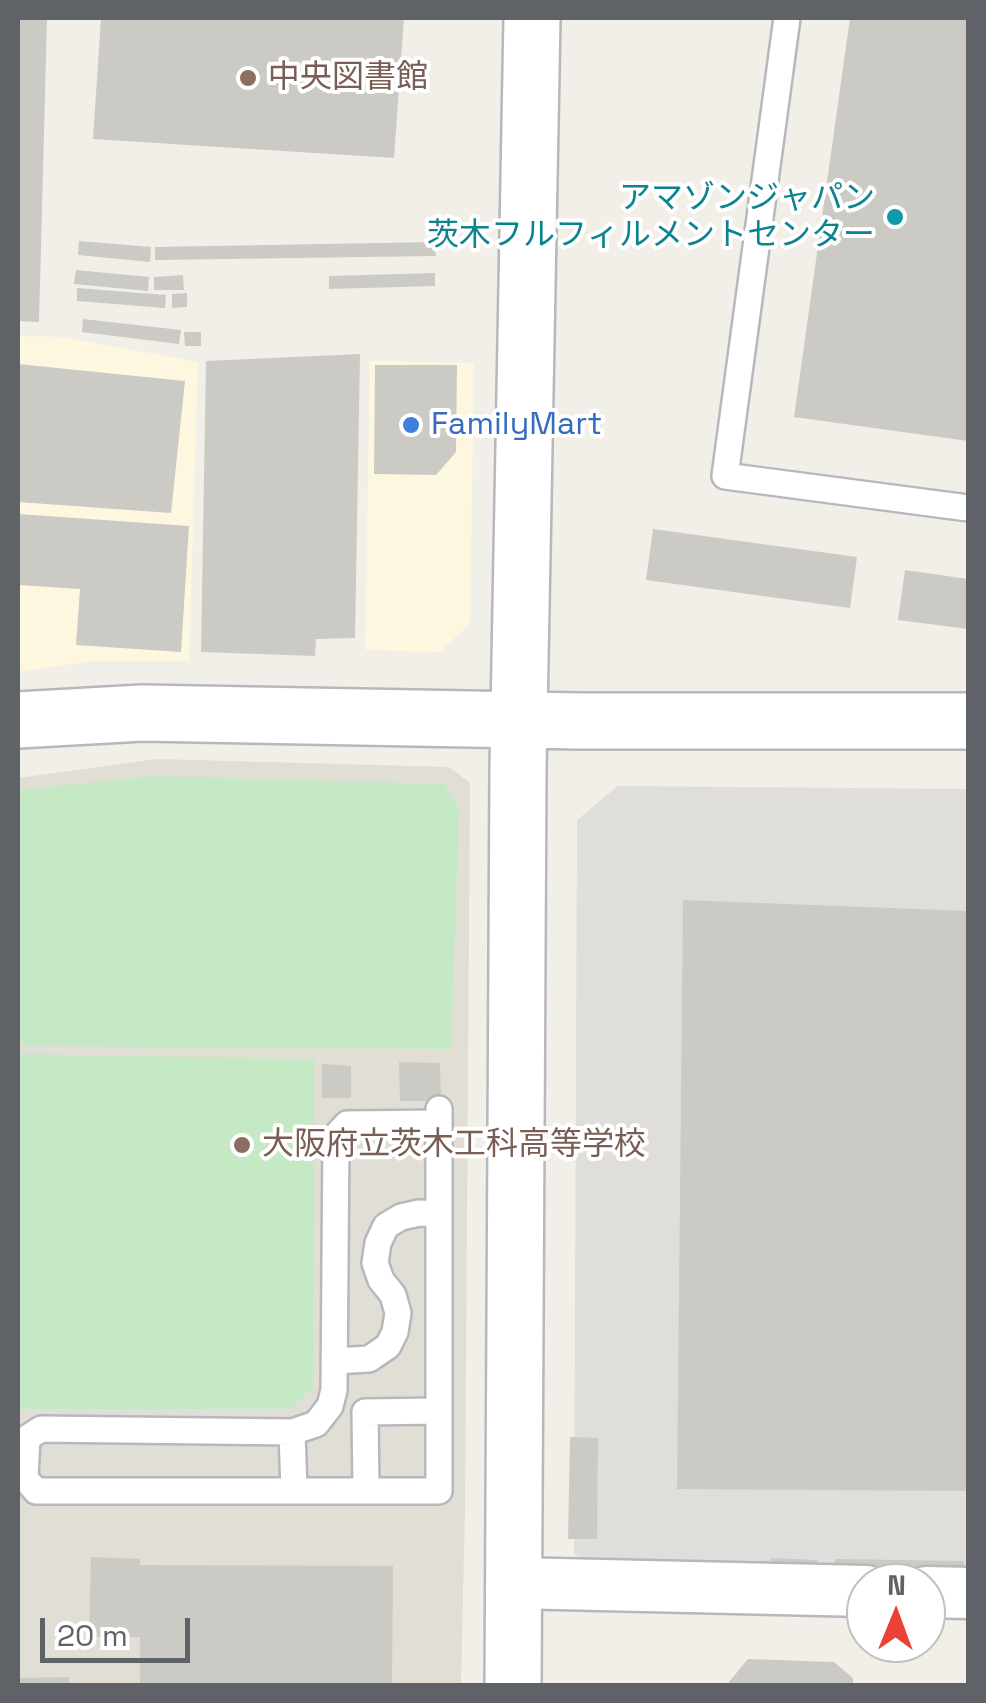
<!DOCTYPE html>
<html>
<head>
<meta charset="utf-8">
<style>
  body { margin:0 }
  #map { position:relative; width:986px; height:1703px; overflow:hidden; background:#f1efe8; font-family:"Space Grotesk",sans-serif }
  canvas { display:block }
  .frame { position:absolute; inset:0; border:20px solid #5f6368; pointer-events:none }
  .north { position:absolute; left:846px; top:1563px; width:100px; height:100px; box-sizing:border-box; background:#fff; border:2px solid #bfc1c3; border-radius:50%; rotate:1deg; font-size:28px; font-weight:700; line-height:40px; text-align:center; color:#5f6368 }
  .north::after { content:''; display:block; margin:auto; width:35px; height:45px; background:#ea4335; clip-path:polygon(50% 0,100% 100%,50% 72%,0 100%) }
  .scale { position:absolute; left:40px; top:1618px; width:150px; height:45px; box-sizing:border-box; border:5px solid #5f6368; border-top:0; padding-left:12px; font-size:30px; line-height:35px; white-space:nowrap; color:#5f6368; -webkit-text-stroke:8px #fff; paint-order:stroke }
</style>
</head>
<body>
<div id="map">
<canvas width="986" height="1703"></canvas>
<div class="frame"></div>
<div class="north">N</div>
<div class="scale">20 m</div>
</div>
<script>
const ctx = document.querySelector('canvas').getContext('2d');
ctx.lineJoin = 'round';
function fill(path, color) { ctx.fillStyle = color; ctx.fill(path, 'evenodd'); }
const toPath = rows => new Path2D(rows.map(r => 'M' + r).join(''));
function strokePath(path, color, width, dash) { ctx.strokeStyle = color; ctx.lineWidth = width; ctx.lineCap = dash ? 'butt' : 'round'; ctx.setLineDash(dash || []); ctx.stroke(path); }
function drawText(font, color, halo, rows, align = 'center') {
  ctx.font = font + ' "Space Grotesk","Noto Sans JP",sans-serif'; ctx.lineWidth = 8; ctx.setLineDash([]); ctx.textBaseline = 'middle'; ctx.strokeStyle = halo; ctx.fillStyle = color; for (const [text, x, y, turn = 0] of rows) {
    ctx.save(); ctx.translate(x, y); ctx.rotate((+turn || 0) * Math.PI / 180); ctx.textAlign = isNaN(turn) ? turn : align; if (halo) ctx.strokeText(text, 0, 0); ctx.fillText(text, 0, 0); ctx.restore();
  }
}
fill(toPath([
  [18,336,61,337,198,362,189,661,93,661,18,672],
  [370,361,474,363,470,623,440,652,365,650]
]), '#fef7e0');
fill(toPath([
  [618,786,968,789,968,1576,595,1568,574,1554,577,820]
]), '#e0deda');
fill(toPath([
  [157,759,449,767,470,783,465,1507,461,1685,18,1685,18,778]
]), '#e1ded6');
fill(toPath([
  [154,776,444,784,459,808,451,1049,18,1046,18,790],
  [18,1054,314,1059,313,1388,290,1409,18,1409]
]), '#c5e8c5');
fill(toPath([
  [18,18,47,19,39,322,18,321],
  [101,18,404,18,394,158,93,139],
  [850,18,968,18,968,441,794,417],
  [79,241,151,247,150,262,78,255],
  [435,242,436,256,155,260,155,247],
  [76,270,149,277,148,291,74,284],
  [435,273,435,286,329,289,329,276],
  [183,275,184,290,154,290,154,277],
  [77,288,166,295,165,308,77,301],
  [187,293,187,307,172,308,172,294],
  [83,319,181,330,179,344,82,332],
  [184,332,201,332,201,346,185,346],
  [360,354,355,638,316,639,315,656,201,652,206,361],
  [18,364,185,381,171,513,18,502],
  [375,365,457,365,456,452,436,475,374,474],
  [18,514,189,526,181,652,76,645,80,589,18,585],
  [653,529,857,557,850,608,646,580],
  [905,570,968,579,968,629,898,620],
  [683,900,968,911,968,1491,677,1489],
  [399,1062,440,1063,441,1101,400,1101],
  [322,1064,351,1066,351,1098,322,1098],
  [570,1437,598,1438,597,1539,568,1539],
  [91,1557,140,1559,140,1565,393,1566,392,1686,140,1686,140,1637,89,1637],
  [771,1558,817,1560,817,1573,771,1572],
  [835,1559,964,1561,964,1576,834,1573],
  [748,1659,834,1662,853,1678,853,1686,729,1686,729,1682],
  [69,1677,69,1686,18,1686,18,1678]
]), '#cccac5');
const service = toPath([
  [787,18,725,476,968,508],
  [439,1123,347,1124,336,1136,334,1390,330,1406,316,1424,292,1432,41,1429,27,1438,25,1478,36,1491,439,1491,439,1109],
  [335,1361,369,1359,388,1346,395,1332,398,1313,393,1295,381,1280,375,1263,378,1243,386,1226,401,1217,419,1213,439,1214],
  [292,1432,294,1491],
  [366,1490,365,1412,439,1411]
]);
const minor = toPath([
  [513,1583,866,1591],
  [926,1592,968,1593]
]);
const tertiary = toPath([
  [18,720,142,713,579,721,968,721],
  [513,1686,518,768,532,18]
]);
strokePath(service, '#b5b8bc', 30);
strokePath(minor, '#b5b8bc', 55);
strokePath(tertiary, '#b5b8bc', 60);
strokePath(service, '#fff', 25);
strokePath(minor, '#fff', 50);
strokePath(tertiary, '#fff', 55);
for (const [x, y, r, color] of [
  [248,78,10,"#8d6e63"],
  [895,217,10,"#0f9aa8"],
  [411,425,10,"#3f7fe0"],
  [242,1145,10,"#8d6e63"]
]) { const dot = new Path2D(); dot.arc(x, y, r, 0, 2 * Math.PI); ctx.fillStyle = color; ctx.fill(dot); strokePath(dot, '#fff', 4); }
drawText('32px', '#785e54', '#fff', [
  ["中央図書館",268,78],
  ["大阪府立茨木工科高等学校",262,1145]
], 'left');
drawText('32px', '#0d838f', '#fff', [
  ["アマゾンジャパン",875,199],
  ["茨木フルフィルメントセンター",875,236]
], 'right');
drawText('32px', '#366cbe', '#fff', [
  ["FamilyMart",431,425]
], 'left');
</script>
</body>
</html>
